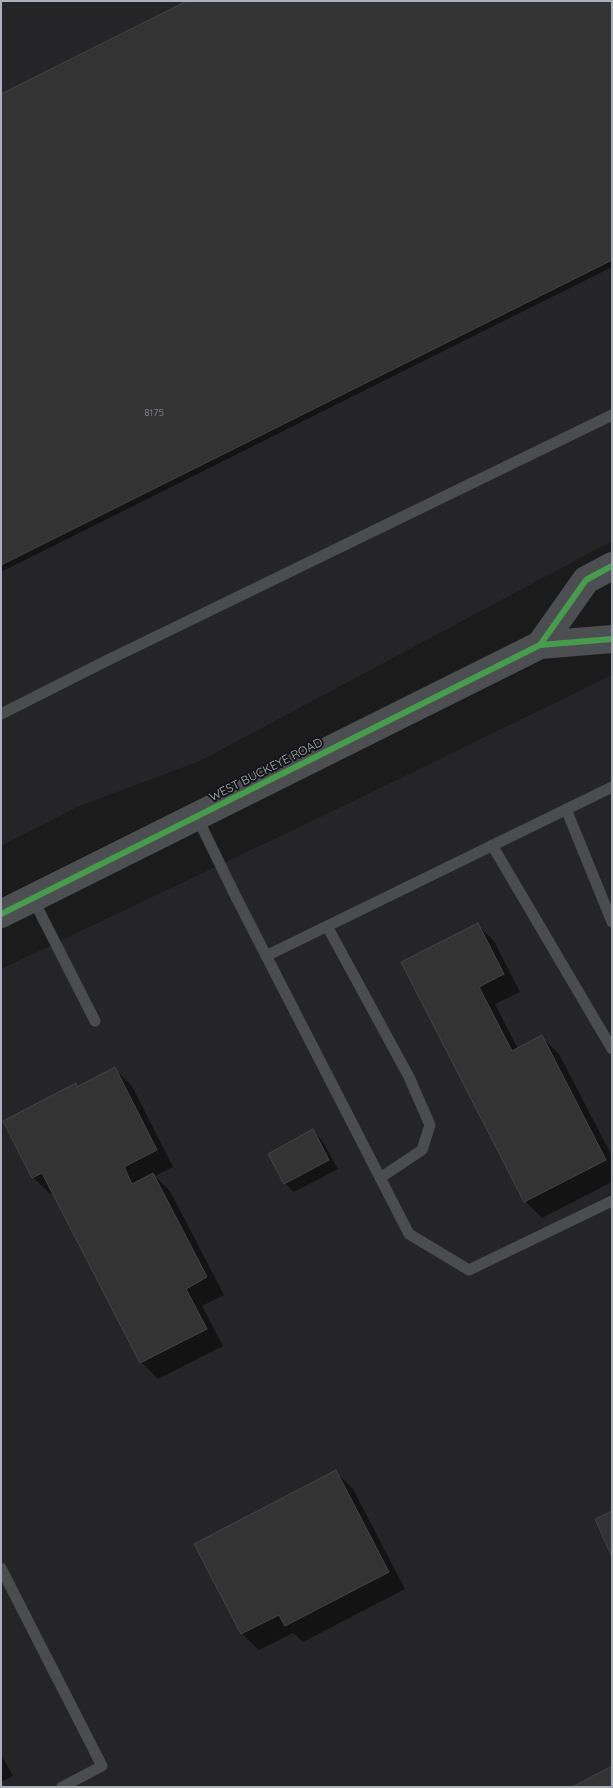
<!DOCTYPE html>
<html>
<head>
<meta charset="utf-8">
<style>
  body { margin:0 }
  #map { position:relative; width:613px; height:1788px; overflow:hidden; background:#1b1b1b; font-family:Quicksand,sans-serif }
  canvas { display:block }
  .frame { position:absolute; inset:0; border:2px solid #adafba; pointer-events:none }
</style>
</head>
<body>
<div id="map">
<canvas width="613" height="1788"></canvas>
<div class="frame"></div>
</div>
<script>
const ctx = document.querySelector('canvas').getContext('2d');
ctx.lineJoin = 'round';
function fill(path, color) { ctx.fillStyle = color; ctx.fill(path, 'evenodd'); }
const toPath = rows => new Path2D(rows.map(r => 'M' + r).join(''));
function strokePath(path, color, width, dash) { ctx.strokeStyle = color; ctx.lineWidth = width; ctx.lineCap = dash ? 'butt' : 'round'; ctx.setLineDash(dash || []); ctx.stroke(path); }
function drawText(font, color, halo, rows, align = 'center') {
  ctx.font = font + ' Quicksand,sans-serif'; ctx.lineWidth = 4; ctx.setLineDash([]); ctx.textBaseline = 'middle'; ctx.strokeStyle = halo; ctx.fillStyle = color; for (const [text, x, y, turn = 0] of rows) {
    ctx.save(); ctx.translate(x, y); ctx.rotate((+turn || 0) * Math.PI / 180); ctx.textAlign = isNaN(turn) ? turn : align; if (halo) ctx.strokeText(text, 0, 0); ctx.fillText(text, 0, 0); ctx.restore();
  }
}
fill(toPath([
  [1,1,612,1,612,541,200,761,77,807,1,846],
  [612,675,612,1787,1,1787,1,969,333,811]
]), '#252527');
fill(toPath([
  [612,1,612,267,1,572,1,96],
  [477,924,494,941,520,992,495,1004,518,1049,542,1037,559,1054,612,1156,612,1182,542,1218,525,1201,402,962],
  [115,1069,132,1086,173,1167,155,1176,170,1191,224,1295,202,1306,223,1346,158,1379,141,1362,53,1193,50,1194,33,1177,75,1085,78,1088],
  [312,1131,322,1140,338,1169,294,1192,285,1183],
  [336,1472,353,1489,405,1589,303,1642,293,1633,259,1650,242,1634,196,1545],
  [1,1754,13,1776,1,1782]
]), '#0007');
const building = toPath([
  [187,1,612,1,612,260,1,565,1,94,187,1],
  [478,923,504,974,479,987,512,1051,542,1035,606,1160,524,1202,401,962,478,923],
  [115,1067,157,1150,124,1167,132,1184,153,1173,207,1277,186,1289,207,1329,140,1363,42,1173,32,1178,3,1121,76,1083,77,1087,115,1067],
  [313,1129,329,1160,284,1184,268,1154,313,1129],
  [336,1470,389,1572,285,1626,279,1615,241,1634,194,1544,336,1470],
  [612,1511,612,1557,595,1519,612,1511],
  [612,1766,612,1787,572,1787,612,1766]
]);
fill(building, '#333');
strokePath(building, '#444447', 1);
strokePath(toPath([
  [1,714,108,660,612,415],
  [566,809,612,922],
  [197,817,236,897,409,1234,469,1270,612,1201],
  [492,845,612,1049],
  [33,899,95,1021],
  [327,926,409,1077,430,1125,422,1150,380,1178],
  [266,956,612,787],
  [1,1568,102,1766,62,1787]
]), '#4b4c4e', 11);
strokePath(toPath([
  [540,645,586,580,612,566],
  [1,914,540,645,612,639]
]), '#4d4e51', 28);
strokePath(toPath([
  [540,645,586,580,612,566],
  [1,914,540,645,612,639]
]), '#469c4c', 6);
drawText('10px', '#8e9098', null, [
  ["8175",154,413]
]);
drawText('12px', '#adafba', '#151517', [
  ["WEST BUCKEYE ROAD",266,770,-27]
]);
</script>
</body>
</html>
